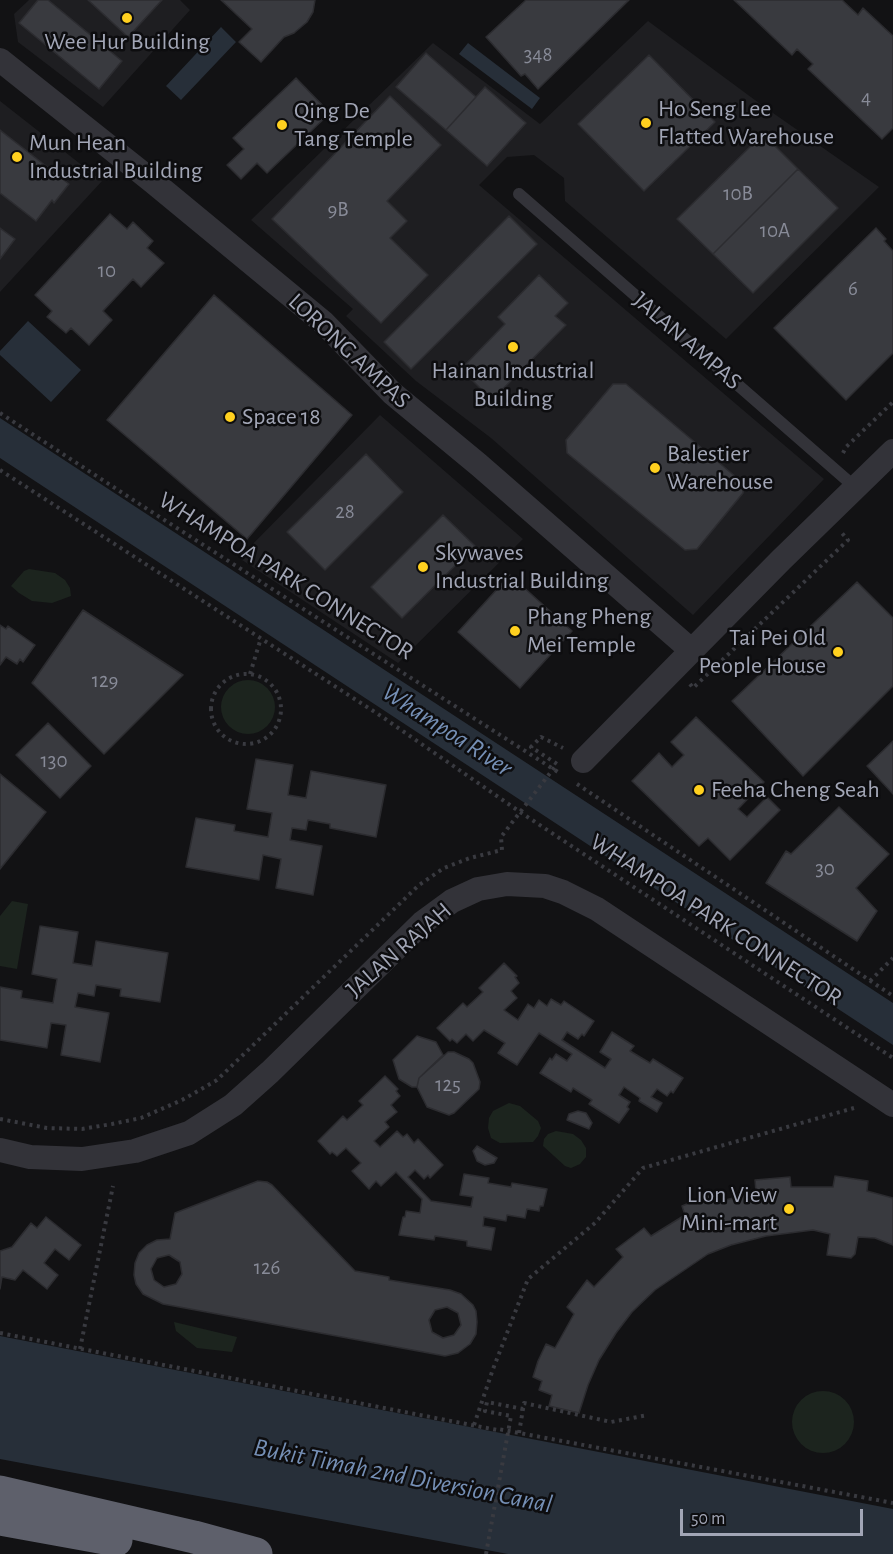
<!DOCTYPE html>
<html>
<head>
<meta charset="utf-8">
<style>
  body { margin:0 }
  #map { position:relative; width:893px; height:1554px; overflow:hidden; background:#121214; font-family:"Alegreya Sans",sans-serif }
  canvas { display:block }
  .scale { position:absolute; left:680px; top:1509px; width:183px; height:27px; box-sizing:border-box; border:3px solid #a2a6b6; border-top:0; padding-left:8px; font-size:18px; line-height:21px; white-space:nowrap; color:#a2a6b6; -webkit-text-stroke:4px #0d0d0f; paint-order:stroke }
</style>
</head>
<body>
<div id="map">
<canvas width="893" height="1554"></canvas>
<div class="scale">50 m</div>
</div>
<script>
const ctx = document.querySelector('canvas').getContext('2d');
ctx.lineJoin = 'round';
function fill(path, color) { ctx.fillStyle = color; ctx.fill(path, 'evenodd'); }
const toPath = rows => new Path2D(rows.map(r => 'M' + r).join(''));
function strokePath(path, color, width, dash) { ctx.strokeStyle = color; ctx.lineWidth = width; ctx.lineCap = dash ? 'butt' : 'round'; ctx.setLineDash(dash || []); ctx.stroke(path); }
function drawText(font, color, halo, rows, align = 'center') {
  ctx.font = font + ' "Alegreya Sans",sans-serif'; ctx.lineWidth = 5; ctx.setLineDash([]); ctx.textBaseline = 'middle'; ctx.strokeStyle = halo; ctx.fillStyle = color; for (const [text, x, y, turn = 0] of rows) {
    ctx.save(); ctx.translate(x, y); ctx.rotate((+turn || 0) * Math.PI / 180); ctx.textAlign = isNaN(turn) ? turn : align; if (halo) ctx.strokeText(text, 0, 0); ctx.fillText(text, 0, 0); ctx.restore();
  }
}
fill(toPath([
  [29,0,180,0,190,10,103,107,18,42,14,14],
  [648,21,763,106,879,187,726,339,565,201,564,178,534,155,507,157,479,185,824,479,693,615,491,438,416,381,346,316,353,309,251,220,433,43,540,124],
  [0,101,102,181,0,292],
  [380,415,523,539,398,663,239,558]
]), '#1e1e21');
fill(toPath([
  [29,569,55,573,65,580,70,588,71,596,52,603,32,601,19,593,11,586,24,571],
  '221 707a27 27 0 1 1 54 0a27 27 0 1 1-54 0Z',
  [12,901,28,904,17,969,0,966,0,916],
  [509,1103,520,1106,538,1121,541,1128,538,1136,533,1142,500,1143,491,1138,488,1128,489,1118,493,1111],
  [556,1131,573,1134,581,1140,586,1148,586,1157,580,1164,571,1168,565,1166,543,1146,544,1139,548,1134],
  [174,1322,237,1337,232,1352,197,1348,176,1331],
  '792 1422a31 31 0 1 1 62 0a31 31 0 1 1-62 0Z'
]), '#1c241e');
fill(toPath([
  [221,27,236,42,181,100,166,86],
  [468,43,540,98,532,109,459,54],
  [28,321,81,370,51,402,0,355,0,351],
  [0,418,893,1003,893,1045,0,458],
  [0,1336,893,1509,893,1554,508,1554,0,1459]
]), '#272f39');
const building = toPath([
  [38,0,48,0,122,61,99,89,19,23,38,0],
  [88,0,162,0,128,37,88,0],
  [221,0,315,0,313,12,307,22,294,33,284,37,261,62,239,42,252,29,221,0],
  [526,0,629,0,538,89,525,74,521,76,486,37,526,0],
  [734,0,842,0,858,15,863,8,893,36,893,128,882,139,808,69,813,64,797,49,792,55,734,0],
  [426,53,476,97,446,130,396,87,426,53],
  [649,55,715,122,644,191,578,124,649,55],
  [296,78,330,113,267,173,257,163,241,179,227,165,244,149,233,138,296,78],
  [485,87,526,123,487,166,446,130,485,87],
  [390,96,441,145,387,201,407,221,390,238,428,275,381,323,272,219,390,96],
  [0,130,69,184,54,203,52,200,36,221,0,193,0,130],
  [763,134,798,169,713,254,677,219,763,134],
  [798,169,838,208,753,293,713,254,798,169],
  [110,214,127,229,133,222,153,241,147,248,164,263,141,287,133,279,103,311,112,320,89,345,71,328,66,333,47,317,52,311,35,295,110,214],
  [509,216,537,244,411,369,384,342,509,216],
  [0,228,15,239,0,259,0,228],
  [876,228,886,239,884,241,893,251,893,353,846,400,774,328,876,228],
  [539,275,568,303,555,316,566,325,492,400,461,369,505,324,498,317,539,275],
  [214,295,352,415,247,539,107,420,214,295],
  [613,384,626,384,743,483,743,493,697,549,685,550,567,453,566,440,613,384],
  [366,454,403,492,325,570,287,532,366,454],
  [443,515,475,546,402,618,371,587,443,515],
  [510,575,572,631,520,688,458,632,510,575],
  [857,582,893,618,893,686,803,776,732,701,857,582],
  [83,610,183,675,104,754,32,683,83,610],
  [0,625,6,629,8,626,35,645,23,662,20,659,17,664,6,657,0,665,0,625],
  [696,717,764,782,738,809,747,817,767,797,780,810,730,860,708,838,699,846,632,781,659,753,672,767,684,755,671,742,696,717],
  [48,723,91,766,60,798,16,755,48,723],
  [893,741,893,794,867,766,893,741],
  [256,759,293,765,288,795,306,798,311,771,386,785,376,837,330,828,330,824,308,820,306,830,292,828,290,840,322,846,313,895,276,888,281,859,263,855,259,880,186,867,196,818,235,825,234,831,268,837,272,813,247,809,256,759],
  [0,774,46,812,0,869,0,774],
  [839,807,889,854,856,888,877,911,857,941,766,883,786,851,791,854,839,807],
  [40,926,78,932,73,963,92,966,96,941,168,953,160,1002,120,996,121,989,96,985,94,996,78,993,75,1007,109,1013,100,1062,61,1055,66,1025,51,1023,47,1048,0,1040,0,987,22,991,21,998,53,1003,57,979,32,974,40,926],
  [504,963,517,976,515,977,519,983,511,991,517,998,504,1010,518,1020,528,1004,534,1008,539,1000,547,1006,551,999,561,1005,564,1001,594,1021,584,1036,582,1034,578,1039,567,1032,562,1040,605,1068,611,1059,600,1052,612,1032,634,1046,630,1051,650,1063,653,1059,683,1078,673,1093,671,1091,667,1096,657,1089,651,1097,662,1103,657,1112,639,1101,640,1098,624,1087,619,1095,630,1102,627,1107,629,1109,619,1123,589,1104,592,1100,573,1088,571,1092,540,1073,550,1058,552,1060,556,1054,567,1061,572,1054,539,1033,517,1065,498,1053,505,1043,484,1030,473,1041,466,1034,457,1043,452,1039,450,1041,437,1028,463,1003,467,1007,483,992,479,988,504,963],
  [417,1036,436,1042,443,1055,419,1078,417,1087,412,1087,399,1079,393,1060,417,1036],
  [448,1052,454,1052,469,1059,473,1063,480,1082,479,1089,454,1113,449,1115,427,1107,417,1087,419,1078,448,1052],
  [385,1076,398,1089,396,1091,400,1096,391,1105,397,1112,385,1122,389,1127,374,1141,380,1147,397,1131,403,1137,407,1134,414,1143,418,1139,443,1165,430,1178,428,1175,424,1179,415,1170,408,1177,431,1201,471,1207,473,1197,460,1195,464,1174,489,1178,488,1183,511,1187,512,1183,547,1189,543,1206,540,1206,539,1211,527,1209,525,1218,507,1215,506,1221,484,1217,483,1226,495,1228,491,1250,467,1246,467,1241,435,1236,434,1240,399,1235,403,1217,405,1217,406,1211,420,1213,422,1199,396,1172,381,1186,376,1181,369,1189,352,1171,361,1163,346,1148,337,1156,332,1152,330,1154,318,1141,343,1116,347,1120,363,1105,359,1101,385,1076],
  [578,1111,586,1113,592,1123,589,1129,567,1120,569,1114,578,1111],
  [477,1146,497,1158,494,1163,485,1165,477,1161,473,1151,477,1146],
  [835,1176,868,1181,867,1191,893,1198,893,1245,875,1238,858,1237,855,1254,851,1258,827,1255,830,1234,813,1230,766,1236,731,1245,708,1254,655,1290,632,1312,616,1333,599,1360,588,1385,579,1413,549,1406,552,1395,539,1390,542,1381,533,1377,538,1361,546,1344,555,1348,574,1314,567,1307,587,1280,594,1287,623,1257,616,1249,644,1228,651,1236,685,1215,682,1206,714,1193,718,1202,756,1192,755,1180,790,1177,791,1187,833,1187,835,1176],
  [258,1181,267,1182,272,1185,355,1271,389,1277,389,1280,450,1290,461,1294,473,1305,476,1311,477,1322,476,1334,470,1344,458,1353,445,1356,163,1304,143,1294,136,1284,134,1275,135,1263,139,1253,147,1245,157,1240,170,1239,175,1213,258,1181],
  [169,1255,180,1262,182,1274,176,1284,164,1287,154,1280,151,1269,157,1258,169,1255],
  [447,1307,458,1313,461,1325,454,1335,443,1338,432,1332,429,1320,435,1310,447,1307],
  [46,1217,81,1245,69,1260,55,1249,44,1263,58,1275,47,1289,23,1270,15,1280,2,1277,0,1289,0,1251,12,1247,31,1223,37,1228,46,1217]
]);
fill(building, '#393a3f');
strokePath(building, '#2c2c30', 1.5);
strokePath(toPath([
  [0,413,141,505,561,774],
  [843,453,846,447,893,402],
  [0,470,381,716,520,812,893,1058],
  '211 709a35 35 0 1 1 70 0a35 35 0 1 1-70 0Z',
  [250,674,261,638],
  [690,684,693,688,848,540,841,532],
  [577,784,893,996],
  [870,981,893,958],
  [0,1119,47,1128,82,1129,112,1124,141,1118,182,1100,217,1080,419,885,444,868,470,858,502,850,501,837,557,764,531,747,541,737,563,748],
  [0,1333,497,1430,498,1429,893,1503],
  [80,1349,113,1186],
  [474,1425,493,1369,528,1279,595,1223,643,1168,854,1108],
  [519,1433,524,1403,611,1422,648,1415]
]), '#393a40', 4, [3, 4.5]);
strokePath(toPath([
  [519,194,856,488]
]), '#333339', 12);
strokePath(toPath([
  [0,60,152,181,324,323,392,393,479,465,691,650],
  [583,761,781,560,893,451],
  [0,1150,30,1157,82,1159,135,1151,189,1133,233,1105,270,1072,422,923,452,901,478,889,507,884,545,886,563,892,597,909,893,1105]
]), '#333339', 24);
strokePath(toPath([
  [0,1492,194,1537,256,1554],
  [0,1519,116,1540]
]), '#5e606b', 33);
strokePath(toPath([
  [486,1554,511,1416,485,1411,487,1402,523,1409]
]), '#393a40', 4, [3, 4.5]);
for (const [x, y, r, color] of [
  [127,18,6,"#ffd01f"],
  [646,123,6,"#ffd01f"],
  [282,125,6,"#ffd01f"],
  [17,157,6,"#ffd01f"],
  [513,347,6,"#ffd01f"],
  [230,417,6,"#ffd01f"],
  [655,468,6,"#ffd01f"],
  [423,567,6,"#ffd01f"],
  [515,631,6,"#ffd01f"],
  [838,652,6,"#ffd01f"],
  [699,790,6,"#ffd01f"],
  [789,1209,6,"#ffd01f"]
]) { const dot = new Path2D(); dot.arc(x, y, r, 0, 2 * Math.PI); ctx.fillStyle = color; ctx.fill(dot); strokePath(dot, '#0d0d0f', 2); }
drawText('21px', '#888b98', null, [
  ["348",538,55],
  ["4",866,98],
  ["10B",738,194],
  ["9B",338,210],
  ["10A",775,231],
  ["10",107,271],
  ["6",853,289],
  ["28",345,512],
  ["129",105,681],
  ["130",54,761],
  ["30",825,869],
  ["125",448,1085],
  ["126",267,1268]
]);
drawText('24px', '#a2a6b6', '#0d0d0f', [
  ["Wee Hur Building",127,42,"center"],
  ["Ho Seng Lee",658,109],
  ["Flatted Warehouse",658,137],
  ["Qing De",294,111],
  ["Tang Temple",294,139],
  ["Mun Hean",29,143],
  ["Industrial Building",29,171],
  ["Hainan Industrial",513,371,"center"],
  ["Building",513,399,"center"],
  ["Space 18",242,417],
  ["Balestier",667,454],
  ["Warehouse",667,482],
  ["Skywaves",435,553],
  ["Industrial Building",435,581],
  ["Phang Pheng",527,617],
  ["Mei Temple",527,645],
  ["Tai Pei Old",826,638,"right"],
  ["People House",826,666,"right"],
  ["Feeha Cheng Seah",711,790],
  ["Lion View",777,1195,"right"],
  ["Mini-mart",777,1223,"right"]
], 'left');
drawText('24px', '#a2a6b6', '#0d0d0f', [
  ["JALAN AMPAS",687,341,41],
  ["LORONG AMPAS",349,351,43],
  ["WHAMPOA PARK CONNECTOR",286,576,32],
  ["WHAMPOA PARK CONNECTOR",716,920,33],
  ["JALAN RAJAH",399,950,-41]
]);
drawText('italic 26px', '#758fb5', '#0d0d0f', [
  ["Whampoa River",447,730,33],
  ["Bukit Timah 2nd Diversion Canal",403,1476,11]
]);
</script>
</body>
</html>
